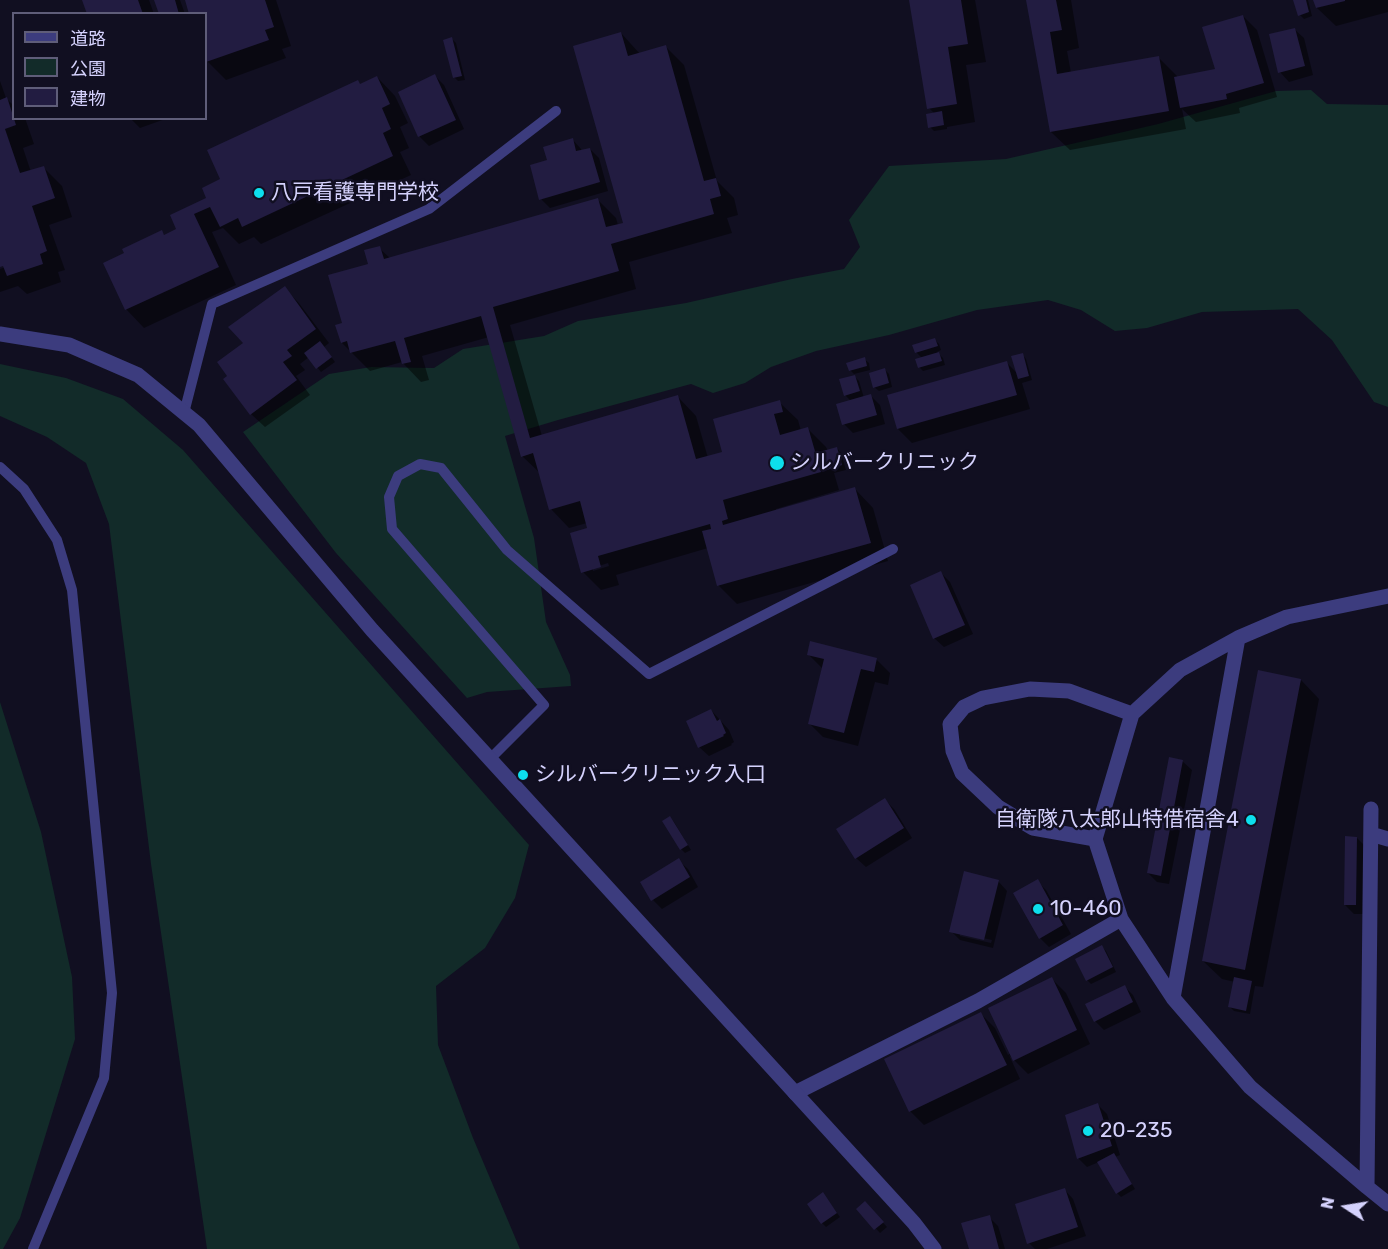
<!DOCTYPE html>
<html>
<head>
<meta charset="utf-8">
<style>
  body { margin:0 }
  #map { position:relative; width:1388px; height:1249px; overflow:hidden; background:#110f21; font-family:Rubik,"Noto Sans JP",sans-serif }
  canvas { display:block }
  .legend { position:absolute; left:12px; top:12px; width:195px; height:108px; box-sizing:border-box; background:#110f21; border:2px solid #5f5d79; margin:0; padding:8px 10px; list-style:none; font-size:18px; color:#d5d2fd }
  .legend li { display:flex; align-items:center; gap:12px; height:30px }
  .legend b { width:30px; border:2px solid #5f5d79 }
  .north { position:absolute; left:1316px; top:1177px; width:60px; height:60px; -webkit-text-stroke:4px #110f21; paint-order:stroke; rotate:282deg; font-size:16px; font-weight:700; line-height:24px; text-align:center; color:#d5d2fd }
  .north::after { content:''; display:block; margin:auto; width:21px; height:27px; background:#d5d2fd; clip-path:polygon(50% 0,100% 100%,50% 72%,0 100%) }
</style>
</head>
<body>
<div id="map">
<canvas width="1388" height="1249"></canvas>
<ul class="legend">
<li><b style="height:8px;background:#3c3c7e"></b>道路</li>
<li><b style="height:16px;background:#122b29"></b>公園</li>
<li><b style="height:16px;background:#221c41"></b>建物</li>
</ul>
<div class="north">N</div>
</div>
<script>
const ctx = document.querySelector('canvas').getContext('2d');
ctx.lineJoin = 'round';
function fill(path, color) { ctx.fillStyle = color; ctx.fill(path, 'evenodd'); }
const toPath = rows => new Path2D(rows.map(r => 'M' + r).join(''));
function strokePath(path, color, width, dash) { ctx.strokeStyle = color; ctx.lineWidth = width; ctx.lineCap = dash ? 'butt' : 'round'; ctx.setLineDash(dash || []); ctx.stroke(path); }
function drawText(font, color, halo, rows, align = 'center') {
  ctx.font = font + ' Rubik,"Noto Sans JP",sans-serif'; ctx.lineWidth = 5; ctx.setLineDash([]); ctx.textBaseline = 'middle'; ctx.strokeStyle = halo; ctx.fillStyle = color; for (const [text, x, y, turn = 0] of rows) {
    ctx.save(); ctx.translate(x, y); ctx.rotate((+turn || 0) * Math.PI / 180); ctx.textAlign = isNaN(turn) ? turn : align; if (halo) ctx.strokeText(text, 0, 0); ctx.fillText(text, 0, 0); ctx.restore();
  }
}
fill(toPath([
  [1311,90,1327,104,1388,105,1388,407,1374,402,1332,340,1298,309,1202,312,1147,328,1115,331,1081,310,1048,300,977,310,889,335,816,351,771,367,745,383,713,393,691,384,558,420,505,436,534,538,546,622,570,675,571,686,487,692,467,698,336,553,243,432,329,374,371,367,434,368,463,349,544,336,578,321,686,303,792,279,844,269,860,247,849,220,889,166,1006,159,1158,124,1276,91],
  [0,364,66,378,123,399,183,450,529,845,515,898,485,948,436,986,438,1045,473,1138,520,1249,207,1249,151,864,109,524,86,463,47,437,0,416],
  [0,702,41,832,72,977,75,1039,20,1218,3,1249,0,1249]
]), '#122b29');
fill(toPath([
  [84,0,149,0,154,14,88,14],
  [156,0,180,0,185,14,160,14],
  [186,0,276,0,291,46,282,49,286,58,226,80,207,61,206,56,206,14],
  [910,0,975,0,986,62,966,65,975,122,947,127,947,129,934,131,930,127,935,114,929,108],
  [1028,0,1071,0,1079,48,1067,51,1071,73,1158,57,1177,76,1177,78,1216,71,1243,16,1257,30,1277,97,1239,108,1240,113,1196,122,1182,109,1186,129,1070,150,1051,132],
  [1295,0,1308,0,1312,16,1304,19,1300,15],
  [1315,0,1388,0,1388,12,1336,26,1317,8],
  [1294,29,1304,38,1313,75,1289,82,1280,72],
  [621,33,640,54,665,46,684,65,717,181,734,198,738,215,727,218,732,233,629,262,636,289,510,325,542,436,678,397,696,416,708,458,724,453,779,402,798,420,801,431,808,429,826,447,828,451,837,448,841,453,846,470,834,473,839,490,776,509,776,511,855,489,873,508,888,561,737,604,719,586,708,548,616,575,619,585,601,590,583,572,589,529,587,523,569,528,551,509,541,474,522,456,489,337,422,356,429,380,421,382,402,362,370,371,342,343,344,324,370,265,379,248,391,259,598,200,616,218,618,225,625,224],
  [608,563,609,566,593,571,593,568],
  [452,39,456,43,465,80,458,81,454,77],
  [435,76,444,85,464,129,429,146,420,137,400,92],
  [377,77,395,96,408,123,400,127,409,148,400,152,411,175,261,244,254,237,239,244,223,228,212,232,236,285,144,328,126,309,162,232,165,236,178,230,208,199,222,180,361,85],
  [0,81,6,98,14,106,14,118,25,118,34,144,23,148,31,172,43,167,62,186,72,217,49,225,65,270,58,272,61,282,27,294,18,286,0,292,0,269,11,265,0,266],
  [130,118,168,118,140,128],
  [572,139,581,149,582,151,590,149,599,158,608,191,550,208,541,199,548,161],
  [284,288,298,302,329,343,324,347,335,362,321,372,309,357,300,364,305,370,296,376,310,395,265,427,251,414,229,376,245,344],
  [935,340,939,344,941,350,937,352,943,358,945,365,923,371,919,367,922,358,916,352],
  [1022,354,1026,359,1032,380,1022,383,1030,409,912,443,898,429,1006,362,1018,374],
  [864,359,869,363,870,370,854,374,850,370],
  [885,370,889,374,892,387,879,391,874,387],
  [855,377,859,381,864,398,871,396,880,405,885,424,853,433,844,424,851,401,845,395],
  [941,573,950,582,973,634,944,647,934,638],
  [808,654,876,659,890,673,888,685,875,682,858,746,823,737,809,723,822,668],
  [1301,680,1319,699,1263,987,1255,986,1250,1014,1234,1011,1230,1007,1235,982,1222,979,1203,961],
  [711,710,729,730,734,742,731,744,732,745,709,756,699,747],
  [1182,761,1192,770,1169,884,1157,882,1148,873],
  [885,800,894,809,912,838,866,867,856,858,838,829],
  [670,817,674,822,691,850,685,853,681,849],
  [1357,838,1366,847,1365,914,1354,914,1345,905],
  [678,860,688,869,698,887,662,909,653,900],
  [998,881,1007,891,993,948,960,940,951,931],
  [960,933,992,940,991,943,960,936],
  [1037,881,1046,890,1071,934,1049,947,1040,938],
  [1102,947,1106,951,1116,972,1091,984,1087,980],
  [1052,979,1066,993,1090,1044,1028,1074,1009,1055,1020,1079,924,1125,910,1111,981,1014,995,1028,1008,1055,1011,1053],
  [1124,986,1133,995,1141,1012,1104,1030,1095,1021],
  [1098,1105,1107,1114,1120,1155,1115,1157,1135,1189,1121,1197,1117,1193,1099,1162,1087,1167,1078,1158],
  [1064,1189,1073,1199,1086,1236,1047,1249,1035,1249,1029,1243],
  [826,1198,840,1217,826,1227,822,1223],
  [865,1203,887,1227,880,1233,858,1209],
  [989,1217,998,1226,1005,1249,970,1249]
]), '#0007');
fill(toPath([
  [82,0,138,0,143,14,87,14],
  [154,0,175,0,179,14,159,14],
  [185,0,265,0,274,27,265,30,269,40,206,62,206,14,189,14],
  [909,0,961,0,968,44,948,47,957,104,927,109],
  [1026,0,1056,0,1062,30,1050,32,1057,74,1159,56,1169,111,1050,132],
  [1293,0,1306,0,1309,12,1298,16],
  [1313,0,1345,0,1345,1,1316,8],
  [1243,15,1264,83,1226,94,1227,99,1180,108,1174,77,1215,69,1202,27],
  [1295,28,1305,66,1278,73,1269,34],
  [621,32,628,56,666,45,704,181,716,178,721,196,710,199,714,214,611,244,619,271,493,307,530,438,678,395,696,459,722,452,713,419,780,400,783,412,774,414,780,435,808,427,821,472,723,500,728,519,722,521,723,525,855,487,871,543,717,586,702,531,711,529,710,524,598,556,601,567,581,573,570,533,587,528,580,501,549,510,533,453,521,457,481,316,404,338,411,362,402,364,395,341,350,353,347,341,341,343,335,325,342,323,328,275,368,264,364,250,380,246,384,259,598,198,606,227,623,223,573,46],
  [452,37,462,76,453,78,443,40],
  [435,74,456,120,418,137,398,92],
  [377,76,390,104,382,108,391,129,383,133,393,156,242,227,238,218,220,227,210,207,194,214,219,267,125,310,103,263,124,253,122,249,162,230,164,235,176,229,170,215,206,198,202,188,220,179,207,150,358,80,360,84],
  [7,97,16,125,5,129,20,173,44,166,55,198,32,206,47,251,40,254,43,264,7,276,3,266,0,267,0,100],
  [942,111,944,125,928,128,926,114],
  [573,138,576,151,590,148,600,182,539,200,530,165,547,160,543,147],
  [285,286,316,329,287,350,292,356,283,362,297,380,250,415,223,379,227,376,217,362,243,343,228,327],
  [935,338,938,346,915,353,912,345],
  [320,341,332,357,316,369,304,353],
  [939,352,942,361,918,368,915,359],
  [1023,353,1029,376,1018,379,1011,356],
  [865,357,867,366,849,371,846,363],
  [1007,361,1017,395,897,429,887,395],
  [885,368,889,383,873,388,869,373],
  [855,375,860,391,844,396,839,379],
  [871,394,877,415,842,425,836,404],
  [837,447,842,465,824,471,819,452],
  [941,571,965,625,933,639,910,585],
  [810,641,877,658,874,672,861,669,844,733,808,724,824,659,807,655],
  [1258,670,1301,679,1245,970,1202,961],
  [711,709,717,721,720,719,726,733,723,735,724,736,698,748,686,721],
  [1169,757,1183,760,1161,876,1147,873],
  [885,798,904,828,855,859,836,829],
  [670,816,688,845,680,850,662,821],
  [1345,836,1357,837,1356,905,1344,905],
  [679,858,690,877,651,901,640,882],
  [964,871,999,880,984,940,949,932],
  [1038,879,1063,925,1039,939,1013,893],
  [1102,945,1113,967,1086,981,1075,959],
  [1052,977,1077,1030,1013,1061,988,1008],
  [1234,977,1252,981,1246,1011,1228,1007],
  [1125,985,1133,1002,1094,1022,1085,1004],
  [981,1012,1007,1065,909,1112,884,1059],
  [1098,1103,1112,1146,1077,1159,1065,1115],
  [1114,1153,1132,1184,1116,1194,1097,1162],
  [1065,1188,1078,1227,1027,1244,1015,1204],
  [823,1192,837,1213,821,1224,807,1204],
  [865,1201,884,1222,874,1230,856,1209],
  [990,1215,999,1249,969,1249,961,1223]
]), '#221c41');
strokePath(toPath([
  [184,413,212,304,429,209,556,111],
  [0,467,24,489,57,540,72,590,112,993,104,1078,33,1249],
  [490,759,544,705,392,529,389,497,398,476,420,464,441,468,507,550,649,674,893,549]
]), '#3c3c7e', 10);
strokePath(toPath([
  [1388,596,1287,617,1238,638,1180,670,1132,714,1095,839,1121,919,1173,998,1250,1087,1367,1187,1388,1204],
  [1371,834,1388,839],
  [1095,839,1033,828,998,807,962,773,953,751,950,724,964,707,983,698,1030,689,1069,691,1132,714],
  [1173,998,1238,638],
  [795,1093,978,1001,1121,919],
  [1367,1187,1371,809]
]), '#3c3c7e', 15);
strokePath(toPath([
  [0,334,69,345,138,375,199,425,372,630,914,1223,934,1249]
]), '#3c3c7e', 15);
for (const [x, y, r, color] of [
  [259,193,6,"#0ddfed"],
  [777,463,8,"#0ddfed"],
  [523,775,6,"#0ddfed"],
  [1251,820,6,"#0ddfed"],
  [1038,909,6,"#0ddfed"],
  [1088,1131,6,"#0ddfed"]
]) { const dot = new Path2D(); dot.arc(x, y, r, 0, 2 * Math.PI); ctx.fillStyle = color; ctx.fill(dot); strokePath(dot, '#110f21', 2); }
drawText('21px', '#d5d2fd', '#110f21', [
  ["八戸看護専門学校",271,193],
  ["シルバークリニック",790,463],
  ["シルバークリニック入口",535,775],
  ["自衛隊八太郎山特借宿舎4",1239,820,"right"],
  ["10-460",1050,909],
  ["20-235",1100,1131]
], 'left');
</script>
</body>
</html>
